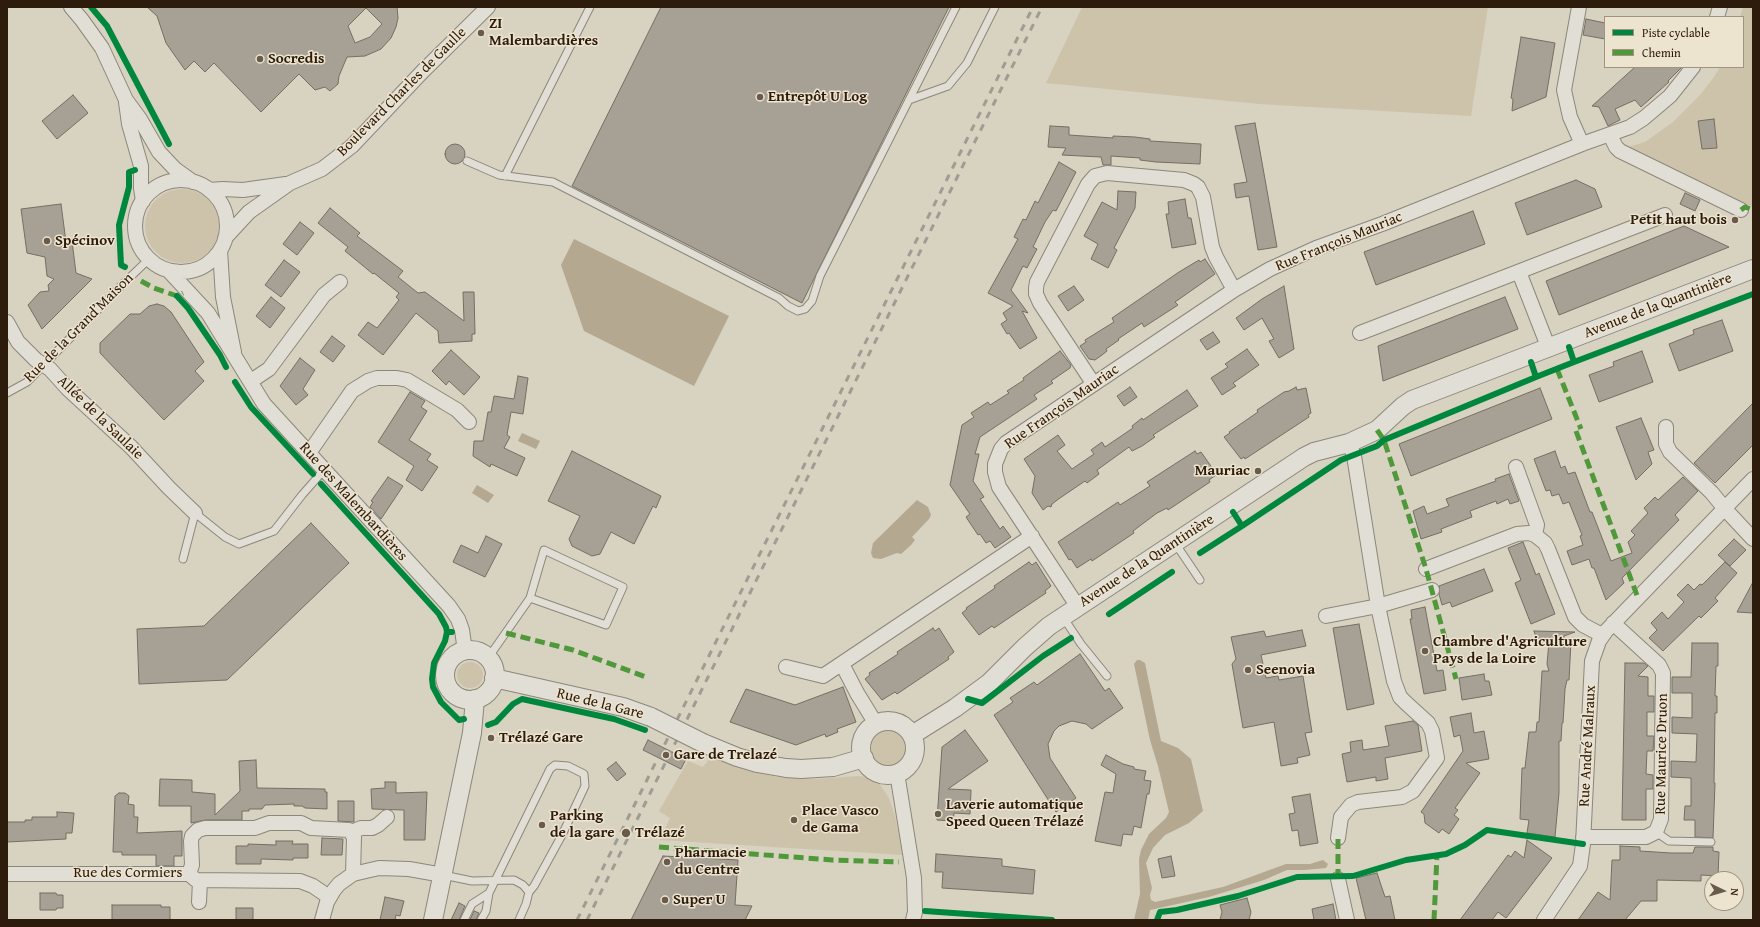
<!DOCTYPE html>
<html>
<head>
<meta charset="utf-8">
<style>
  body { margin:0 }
  #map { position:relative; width:1760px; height:927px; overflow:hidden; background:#d8d2c0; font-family:"Gentium Book Plus",serif }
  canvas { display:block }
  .frame { position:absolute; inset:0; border:8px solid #2d1b0c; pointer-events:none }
  .legend { position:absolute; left:1604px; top:16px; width:140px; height:52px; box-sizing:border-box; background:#ede4cf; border:1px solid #a09481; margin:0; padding:5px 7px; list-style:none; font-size:12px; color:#2d1b0c }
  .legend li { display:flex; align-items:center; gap:8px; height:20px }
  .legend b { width:20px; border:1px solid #a09481 }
  .north { position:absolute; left:1704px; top:871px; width:40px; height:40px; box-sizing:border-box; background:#ede4cf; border:1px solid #a09481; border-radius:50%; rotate:95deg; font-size:11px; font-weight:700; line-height:16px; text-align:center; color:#2d1b0c }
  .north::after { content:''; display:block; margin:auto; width:14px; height:18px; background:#695b4b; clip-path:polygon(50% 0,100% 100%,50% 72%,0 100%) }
</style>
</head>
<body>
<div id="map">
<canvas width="1760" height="927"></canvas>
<div class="frame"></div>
<ul class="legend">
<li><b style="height:5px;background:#00873e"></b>Piste cyclable</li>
<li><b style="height:5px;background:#4f993b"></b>Chemin</li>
</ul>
<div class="north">N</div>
</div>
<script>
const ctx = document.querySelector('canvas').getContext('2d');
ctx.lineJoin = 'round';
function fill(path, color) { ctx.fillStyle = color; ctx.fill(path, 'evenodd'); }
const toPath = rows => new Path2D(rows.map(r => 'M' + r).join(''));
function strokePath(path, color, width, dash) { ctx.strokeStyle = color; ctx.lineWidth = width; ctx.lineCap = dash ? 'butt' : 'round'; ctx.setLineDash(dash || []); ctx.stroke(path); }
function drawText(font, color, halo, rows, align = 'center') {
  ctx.font = font + ' "Gentium Book Plus",serif'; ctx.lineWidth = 3; ctx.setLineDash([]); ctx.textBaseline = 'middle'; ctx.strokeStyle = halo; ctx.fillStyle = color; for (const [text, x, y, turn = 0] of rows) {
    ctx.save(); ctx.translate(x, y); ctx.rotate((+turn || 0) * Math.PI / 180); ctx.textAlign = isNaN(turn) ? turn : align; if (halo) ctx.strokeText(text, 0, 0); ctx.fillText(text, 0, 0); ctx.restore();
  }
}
fill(toPath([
  [1082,7,1488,7,1471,116,1259,104,1046,83],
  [1743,7,1753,7,1753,207,1638,155,1625,148,1645,142,1673,122,1700,95,1714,77,1720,67,1743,67,1743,17,1740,17],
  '145 226a37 37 0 1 1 74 0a37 37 0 1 1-74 0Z',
  '457 675a13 13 0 1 1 26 0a13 13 0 1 1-26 0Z',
  '871 748a18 18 0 1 1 36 0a18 18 0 1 1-36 0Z',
  [712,755,759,773,777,777,816,779,859,776,868,777,879,783,889,798,895,816,903,855,660,840,670,818,659,811,688,761,703,767]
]), '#cdc3aa');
fill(toPath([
  [574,239,729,316,694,386,584,331,561,265],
  [522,433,540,441,536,449,518,441],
  [477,485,494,495,488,503,472,493],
  [917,500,928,507,931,515,929,519,912,537,915,540,911,545,901,554,897,553,881,559,873,558,871,553,873,543],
  [1137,660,1140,660,1145,663,1161,741,1178,748,1191,759,1203,811,1189,823,1165,835,1153,848,1146,863,1152,888,1150,895,1151,900,1155,902,1223,887,1286,864,1310,864,1323,860,1328,864,1326,868,1304,870,1287,870,1264,880,1209,897,1150,910,1148,920,1134,920,1140,894,1139,859,1141,850,1149,834,1166,818,1169,812,1158,766,1150,740,1134,664]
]), '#b4a890');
const building = toPath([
  [147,7,397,7,398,18,396,27,391,38,381,49,365,56,347,57,339,76,338,84,330,91,325,87,315,90,299,74,261,112,214,63,205,72,194,61,185,70,166,43,157,16,147,7],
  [366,8,382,24,370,37,355,43,348,26,366,8],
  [661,7,949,7,802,303,572,186,661,7],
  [1586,19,1605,23,1605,39,1583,35,1586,19],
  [1521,37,1555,43,1546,97,1512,111,1513,99,1511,98,1521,37],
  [1635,67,1682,67,1668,81,1669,82,1641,107,1635,100,1615,109,1620,120,1608,126,1599,107,1592,106,1635,67],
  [73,95,88,113,57,139,42,121,73,95],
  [1714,119,1717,148,1702,149,1698,121,1714,119],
  [1255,123,1277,247,1258,250,1249,196,1236,198,1234,184,1247,182,1235,126,1255,123],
  [1050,126,1069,127,1069,135,1113,138,1113,136,1135,137,1150,139,1150,141,1201,144,1200,164,1156,162,1140,160,1140,158,1111,156,1111,165,1103,165,1101,157,1062,155,1066,148,1048,147,1050,126],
  '445 154a10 10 0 1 1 20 0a10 10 0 1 1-20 0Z',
  [1059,162,1076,172,1056,211,1053,210,1045,222,1033,247,1037,249,1027,268,1023,266,1011,290,1028,313,1022,311,1037,338,1020,349,1009,333,1007,334,1001,324,1007,320,1003,313,1013,306,988,293,1018,239,1014,237,1023,219,1026,220,1035,201,1038,203,1059,162],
  [1576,180,1595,189,1602,207,1527,235,1515,203,1576,180],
  [1118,191,1136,192,1135,208,1114,248,1117,250,1108,268,1091,259,1098,244,1084,236,1102,202,1117,210,1118,191],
  [1685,193,1700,200,1695,211,1680,204,1685,193],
  [1185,199,1188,218,1191,218,1196,244,1172,248,1166,214,1169,214,1168,202,1185,199],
  [61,204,66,242,72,241,76,273,92,279,42,329,28,305,40,292,49,291,48,285,54,279,47,276,45,257,27,253,21,209,61,204],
  [330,208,360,233,357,236,403,271,398,277,418,293,425,292,464,321,463,292,474,292,475,334,472,334,472,341,439,343,438,331,416,313,383,355,358,335,368,322,377,328,399,300,396,297,399,293,374,273,373,274,345,251,348,247,318,223,330,208],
  [1473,211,1485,244,1376,285,1364,252,1473,211],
  [300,222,314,233,297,255,283,244,300,222],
  [1684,226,1729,247,1559,315,1546,281,1684,226],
  [1205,259,1215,274,1175,302,1178,305,1144,327,1142,323,1118,339,1119,340,1106,349,1107,351,1102,355,1095,360,1089,359,1080,346,1086,342,1085,340,1114,322,1112,318,1179,272,1199,260,1200,262,1205,259],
  [284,260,300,272,281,297,265,285,284,260],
  [1074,286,1084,300,1068,311,1058,296,1074,286],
  [1284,286,1294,349,1279,358,1269,341,1274,339,1262,318,1244,330,1236,318,1262,299,1284,286],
  [271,297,285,308,270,328,256,316,271,297],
  [1505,297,1518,329,1383,381,1378,346,1505,297],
  [157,304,164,306,171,312,204,362,195,371,204,381,164,420,100,353,100,343,130,314,140,314,149,306,157,304],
  [1722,320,1733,351,1679,371,1669,344,1694,334,1693,330,1722,320],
  [1213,332,1220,342,1207,350,1200,340,1213,332],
  [332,336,345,346,333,362,320,352,332,336],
  [1247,349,1259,365,1233,383,1236,386,1222,395,1211,378,1228,367,1225,364,1247,349],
  [451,350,480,377,464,395,449,381,446,385,432,371,451,350],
  [1060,351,1071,365,1070,368,1051,381,1053,383,1034,395,1037,399,980,437,975,454,979,454,973,481,984,497,980,499,1000,529,1003,526,1011,537,995,548,990,541,986,543,980,534,978,535,966,517,970,514,950,485,962,425,974,417,971,413,988,402,990,405,1009,393,1007,391,1024,380,1023,378,1060,351],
  [1642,351,1653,382,1599,402,1589,375,1614,366,1613,362,1642,351],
  [300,358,315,370,303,389,308,395,296,405,280,386,300,358],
  [518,376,528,378,523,414,511,412,507,435,510,437,504,448,525,458,517,476,491,464,490,467,473,456,474,441,483,441,488,412,491,412,494,396,514,399,518,376],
  [1130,387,1137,397,1124,406,1117,396,1130,387],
  [1296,387,1297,390,1306,388,1311,413,1308,415,1309,417,1245,459,1244,457,1241,459,1224,437,1230,433,1229,432,1258,412,1257,410,1284,392,1289,391,1296,387],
  [1540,388,1552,419,1411,476,1399,444,1540,388],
  [1187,390,1198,406,1153,435,1155,437,1142,446,1132,451,1129,447,1097,470,1099,474,1087,483,1085,481,1060,498,1052,504,1051,507,1048,506,1043,510,1032,493,1035,476,1024,459,1058,435,1065,445,1057,451,1072,469,1094,454,1091,450,1102,442,1105,447,1133,428,1132,426,1142,418,1143,420,1187,390],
  [410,392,425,401,421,407,427,411,409,440,431,454,427,460,438,467,422,491,406,480,414,466,378,442,410,392],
  [1753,403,1753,445,1715,483,1694,463,1753,403],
  [1641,418,1654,450,1648,452,1652,464,1636,480,1616,427,1641,418],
  [572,451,661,496,656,508,653,506,634,544,611,532,600,554,592,556,572,546,569,539,580,516,548,501,572,451],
  [1195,451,1197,454,1201,452,1213,469,1212,469,1216,475,1209,480,1210,482,1168,510,1167,508,1157,513,1133,531,1134,533,1092,561,1091,559,1077,568,1071,559,1069,560,1058,542,1118,502,1120,505,1150,486,1147,482,1195,451],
  [1555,451,1561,468,1565,466,1568,474,1575,472,1590,512,1592,512,1611,561,1632,553,1628,542,1635,535,1631,531,1648,513,1644,508,1655,497,1658,500,1683,477,1698,491,1675,515,1679,520,1622,578,1624,583,1606,600,1594,568,1592,568,1589,559,1572,565,1567,551,1583,545,1580,536,1582,535,1569,502,1563,504,1559,494,1552,496,1550,490,1546,491,1534,459,1555,451],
  [1509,474,1519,501,1510,504,1508,499,1497,504,1496,501,1470,511,1472,517,1441,529,1442,532,1421,539,1413,511,1424,506,1427,514,1449,506,1446,499,1496,481,1495,479,1509,474],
  [388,477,403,486,381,519,370,507,373,502,371,501,388,477],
  [311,523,349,563,227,680,139,684,137,629,204,626,311,523],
  [486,536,502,544,485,577,453,562,461,545,478,553,486,536],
  [1734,539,1746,550,1730,566,1718,555,1734,539],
  [1523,542,1536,575,1539,573,1555,614,1531,624,1515,583,1521,580,1508,548,1523,542],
  [1029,562,1032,565,1036,562,1051,586,1045,591,1046,593,994,628,992,626,979,635,962,613,967,609,966,608,995,588,994,586,1029,562],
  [1725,562,1737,573,1715,598,1718,601,1701,618,1699,616,1663,651,1649,638,1657,630,1651,623,1662,612,1668,619,1684,602,1677,595,1688,584,1694,590,1700,584,1702,585,1725,562],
  [1484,569,1493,591,1452,607,1450,602,1442,605,1439,594,1439,586,1484,569],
  [1753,582,1753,613,1737,612,1753,582],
  [1425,607,1437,671,1443,670,1446,690,1424,694,1410,619,1412,619,1411,610,1425,607],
  [1359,624,1374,704,1347,710,1333,628,1359,624],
  [933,628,935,631,939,628,954,652,948,657,949,659,897,694,895,692,882,700,865,679,870,675,869,673,898,654,897,652,933,628],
  [1302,630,1306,646,1261,655,1266,678,1278,676,1279,680,1303,676,1312,732,1305,733,1310,755,1297,758,1298,763,1281,766,1274,722,1243,728,1232,664,1236,659,1231,637,1264,631,1266,637,1302,630],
  [1534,631,1575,632,1564,636,1564,641,1571,641,1569,680,1567,680,1565,689,1563,723,1562,723,1561,741,1559,741,1559,793,1555,837,1527,833,1529,820,1520,819,1522,768,1525,768,1529,732,1536,732,1537,722,1539,722,1542,671,1549,671,1547,664,1549,642,1539,646,1534,631],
  [1692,643,1718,643,1718,666,1716,666,1715,696,1717,696,1717,713,1715,713,1714,783,1715,783,1713,838,1695,837,1695,820,1684,820,1685,806,1691,806,1691,778,1671,777,1671,761,1696,762,1697,734,1672,733,1672,717,1692,718,1692,693,1672,693,1672,677,1691,677,1692,643],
  [1080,654,1105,691,1109,688,1123,708,1092,729,1086,724,1072,721,1059,726,1054,731,1048,744,1050,758,1076,798,1056,812,994,715,1013,702,1010,698,1034,682,1037,685,1080,654],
  [1625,663,1644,663,1648,666,1638,676,1648,677,1648,696,1654,696,1654,712,1647,712,1647,736,1654,736,1653,751,1647,751,1646,774,1653,775,1653,789,1646,789,1646,820,1622,820,1625,663],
  [1484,674,1485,681,1489,681,1492,695,1462,700,1459,678,1484,674],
  [843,687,856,722,837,729,838,732,826,737,825,734,796,745,730,722,746,689,795,705,843,687],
  [1471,713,1474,733,1484,731,1489,759,1466,763,1480,773,1455,808,1458,810,1454,815,1459,819,1449,834,1442,829,1439,833,1425,823,1424,814,1421,812,1463,751,1460,735,1454,737,1450,717,1471,713],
  [1413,721,1418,725,1422,751,1385,758,1388,779,1376,781,1376,777,1347,782,1342,754,1351,752,1350,742,1362,740,1363,750,1389,746,1385,726,1413,721],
  [965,730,988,761,948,789,971,790,970,814,954,813,953,821,937,820,942,747,965,730],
  [648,740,686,759,681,769,643,750,648,740],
  [1106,755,1123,764,1134,767,1134,769,1146,771,1144,780,1151,781,1149,794,1147,794,1141,828,1134,826,1132,835,1123,834,1121,846,1095,841,1105,792,1113,793,1116,774,1101,765,1106,755],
  [256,760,257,788,325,789,325,792,327,792,327,809,305,808,302,806,294,806,294,804,265,805,262,809,249,809,249,811,242,811,242,820,205,820,191,823,191,806,159,806,160,779,192,780,192,792,215,794,215,815,240,791,239,761,256,760],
  [616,762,626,774,617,781,607,769,616,762],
  [385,782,396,782,396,793,427,792,425,840,404,840,404,810,372,809,371,789,385,788,385,782],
  [119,793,125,793,129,796,128,804,134,805,134,817,138,817,137,833,182,831,182,856,174,856,174,866,156,866,156,855,122,855,122,852,113,852,115,796,119,793],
  [1310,794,1318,843,1300,846,1298,830,1292,831,1289,814,1295,813,1292,797,1310,794],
  [338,801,354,801,354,822,338,821,338,801],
  [57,812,74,813,72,833,66,833,66,839,7,842,7,822,25,822,25,820,32,820,32,817,57,817,57,812],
  [322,838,343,839,342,855,321,855,322,838],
  [1527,840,1552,858,1506,918,1498,912,1492,920,1460,920,1508,855,1511,857,1515,851,1524,858,1527,840],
  [276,841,293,841,292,844,308,844,308,858,293,858,293,860,261,859,261,864,236,864,236,846,248,846,248,844,276,845,276,841],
  [1620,846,1640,847,1640,851,1671,853,1693,853,1695,847,1713,847,1713,851,1719,852,1718,876,1701,875,1701,881,1657,880,1657,901,1641,901,1625,920,1578,920,1598,892,1610,900,1612,860,1620,860,1620,846],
  [936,854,1002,859,1002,866,1035,870,1033,894,942,888,943,872,935,872,936,854],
  [663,856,738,860,735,905,752,906,745,920,631,920,663,856],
  [1171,856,1175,876,1162,878,1158,859,1171,856],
  [1377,873,1385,897,1390,896,1395,920,1366,920,1356,878,1377,873],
  [40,893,56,893,57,895,63,895,63,908,57,908,56,910,40,910,40,893],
  [385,897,404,901,400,916,396,915,395,920,380,920,385,897],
  [1247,898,1251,912,1249,920,1220,920,1222,912,1220,905,1247,898],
  [459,903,465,906,459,920,451,920,459,903],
  [1333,904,1336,920,1314,920,1312,909,1333,904],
  [112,905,161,905,161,907,170,907,170,920,112,920,112,905],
  [236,908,253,908,253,920,236,920,236,908],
  [474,911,479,913,476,920,470,920,474,911]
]);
fill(building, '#a7a195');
strokePath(building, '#746e63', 1);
const service = toPath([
  [909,100,948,86,967,63,995,7],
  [467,161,499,175,553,182,779,298,788,306,798,311,805,309,812,301,820,276,956,7],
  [505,176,590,7],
  [7,393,27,382,124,283,149,259],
  [1175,543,1200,580],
  [183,559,195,513,225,537,239,544,274,531,302,495,324,470],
  [1063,617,1081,644,1107,676],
  [488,658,530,598,544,550,623,587,606,625,530,598],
  [1656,832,1669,841,1711,842],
  [443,875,472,881,514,880,523,885,529,892,526,904,519,920],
  [464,920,472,904,489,893],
  [481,920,486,911,489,893,550,769,555,765,568,766,584,774,585,786,562,835,534,886,529,892]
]);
const minor = toPath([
  [71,7,82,20,102,48,126,100,140,119,159,152,175,169,193,182],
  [1579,7,1564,90,1570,117,1582,144],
  [1717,17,1720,7],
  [126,102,129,124,141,166,141,188,143,201],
  [1610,135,1616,147,1620,151,1741,210],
  '135 226a46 46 0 1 1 92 0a46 46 0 1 1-92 0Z',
  [209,190,223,189,243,190,286,184],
  [225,238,249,212,290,183,322,169,352,146,423,71,488,7],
  [220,250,223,297,234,352],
  [168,270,208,313,264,404,449,606,458,619,462,630,465,651],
  [1519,272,1549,349],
  [7,322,18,342,36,360,50,369,67,388,131,447,169,488,195,513],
  [1360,333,1665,215],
  [251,381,269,369,324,295,340,282],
  [1093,383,1040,303,1036,294,1036,288,1037,282,1088,184,1095,176,1107,173,1184,180,1194,184,1198,187,1203,197,1212,247,1216,257,1234,290],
  [1666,427,1666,444,1670,452,1712,493,1725,509,1753,539],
  [309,453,352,391,368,381,377,378,397,378,407,380,457,410,469,422],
  [1516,467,1537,525,1535,535],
  [1426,569,1517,534,1529,533,1535,535,1545,543,1548,549,1575,617,1583,625,1602,635],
  [1078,607,999,487,995,472,995,464,1001,449,1006,443,1234,290,1270,269,1316,248,1382,224,1582,144,1630,127,1644,118,1670,96,1693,67],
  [1326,616,1378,606,1432,590],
  [842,664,857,693,876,724],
  [786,667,823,676,1032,536],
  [897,773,914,878,915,912,913,920],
  [352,832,361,828,372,828,378,825,387,817],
  [1583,837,1646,837,1656,832,1661,819,1663,673,1659,665,1613,623],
  [1338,838,1341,817,1351,805,1358,802,1402,797,1413,791,1437,758,1432,731,1428,723,1406,703,1400,697,1394,681,1378,606,1354,456,1349,443],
  [7,874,189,874],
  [189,874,192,865,191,841,192,836,198,830,205,828,255,828,269,823,301,823,311,828,349,830,354,837,353,874],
  [189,874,196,880,300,881,313,886,329,897],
  [1338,879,1347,920],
  [199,902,200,881],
  [322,920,327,902,334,890,339,884,353,874,379,868,409,869,443,875],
  [1544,920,1580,866,1583,844,1592,661,1599,641,1606,631,1753,479]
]);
const tertiary = toPath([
  '445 675a25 25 0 1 1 50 0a25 25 0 1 1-50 0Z',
  [494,678,623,707,651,717],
  '861 748a27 27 0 1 1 54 0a27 27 0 1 1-54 0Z',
  [912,735,955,708,989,683,1025,647,1049,626,1304,457,1314,452,1349,443,1377,430,1403,406,1412,400,1753,269],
  [703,743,737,757,757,763,786,768,801,769,833,767,864,758],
  [433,920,472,733,475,699]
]);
strokePath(service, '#8c877b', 9);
strokePath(minor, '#8c877b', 16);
strokePath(tertiary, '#8c877b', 20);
strokePath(service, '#e1ded5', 7);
strokePath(minor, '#e1ded5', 14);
strokePath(tertiary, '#e1ded5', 18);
strokePath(toPath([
  [577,920,1033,7],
  [587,920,1042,7]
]), '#a09c93', 3, [7, 7]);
const tertiaryBridge = toPath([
  [651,717,703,743]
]);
strokePath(tertiaryBridge, '#8c877b', 20, []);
strokePath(tertiaryBridge, '#e1ded5', 18);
strokePath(toPath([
  [1741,210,1745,207,1753,210],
  [141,281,154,288,177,296,183,293],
  [1557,369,1581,429],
  [1377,430,1384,440,1426,569,1456,679],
  [1576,431,1638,598],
  [506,633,573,650,646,677],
  [659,847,832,860,899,862],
  [1338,879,1338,838],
  [1434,920,1437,855]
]), '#4f993b', 5, [10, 5]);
strokePath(toPath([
  [91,7,107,26,169,144],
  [125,267,121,265,119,225,129,187,129,172,135,170],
  [177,296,188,308,220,355,226,367],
  [1531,362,1536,377,1574,362,1569,347],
  [1574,362,1753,294],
  [235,382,251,407,313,474],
  [321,484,439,614,446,627,447,632],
  [1242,526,1341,460,1377,446,1384,440,1536,377],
  [1200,553,1242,526,1233,512],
  [1109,614,1172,572],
  [452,632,447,632,445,641,434,663,432,679,433,687,441,702,459,720,464,719],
  [968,699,982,703,986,700,1043,656,1071,638],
  [488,725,496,722,513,704,522,699,614,719,645,730],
  [925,911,1052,920],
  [1157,920,1160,912,1177,910,1238,896,1297,877,1353,876,1406,860,1446,854,1465,845,1487,830,1583,844]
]), '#00873e', 6);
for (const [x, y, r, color] of [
  [481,33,4,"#695b4b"],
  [260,59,4,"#695b4b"],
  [760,97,4,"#695b4b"],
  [1735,220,4,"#695b4b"],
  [47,241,4,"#695b4b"],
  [1258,471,4,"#695b4b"],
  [1425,651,4,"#695b4b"],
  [1248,670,4,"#695b4b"],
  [491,738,4,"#695b4b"],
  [666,755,4,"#695b4b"],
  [938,814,4,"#695b4b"],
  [794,820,4,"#695b4b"],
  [542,825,4,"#695b4b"],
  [626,833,5,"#695b4b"],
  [667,862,4,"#695b4b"],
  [665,900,4,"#695b4b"]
]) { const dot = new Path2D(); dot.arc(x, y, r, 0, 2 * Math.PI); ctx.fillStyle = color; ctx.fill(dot); strokePath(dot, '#ede4cf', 1.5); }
drawText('bold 15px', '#2d1b0c', '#ede4cf', [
  ["ZI",489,24],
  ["Malembardières",489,41],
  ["Socredis",268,59],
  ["Entrepôt U Log",768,97],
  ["Petit haut bois",1727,220,"right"],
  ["Spécinov",55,241],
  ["Mauriac",1250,471,"right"],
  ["Chambre d'Agriculture",1433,642],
  ["Pays de la Loire",1433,659],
  ["Seenovia",1256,670],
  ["Trélazé Gare",499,738],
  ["Gare de Trelazé",674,755],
  ["Laverie automatique",946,805],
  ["Speed Queen Trélazé",946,822],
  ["Place Vasco",802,811],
  ["de Gama",802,828],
  ["Parking",550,816],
  ["de la gare",550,833],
  ["Trélazé",635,833],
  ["Pharmacie",675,853],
  ["du Centre",675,870],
  ["Super U",673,900]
], 'left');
drawText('15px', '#2d1b0c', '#ede4cf', [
  ["Boulevard Charles de Gaulle",402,92,-45],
  ["Rue François Mauriac",1339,242,-22],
  ["Avenue de la Quantinière",1658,306,-21],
  ["Rue de la Grand’Maison",79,328,-45],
  ["Rue François Mauriac",1062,407,-35],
  ["Allée de la Saulaie",100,418,44],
  ["Rue des Malembardières",353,502,48],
  ["Avenue de la Quantinière",1147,561,-33],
  ["Rue de la Gare",600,704,14],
  ["Rue André Malraux",1588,746,-87],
  ["Rue Maurice Druon",1662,754,-89],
  ["Rue des Cormiers",128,873]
]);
</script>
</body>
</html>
